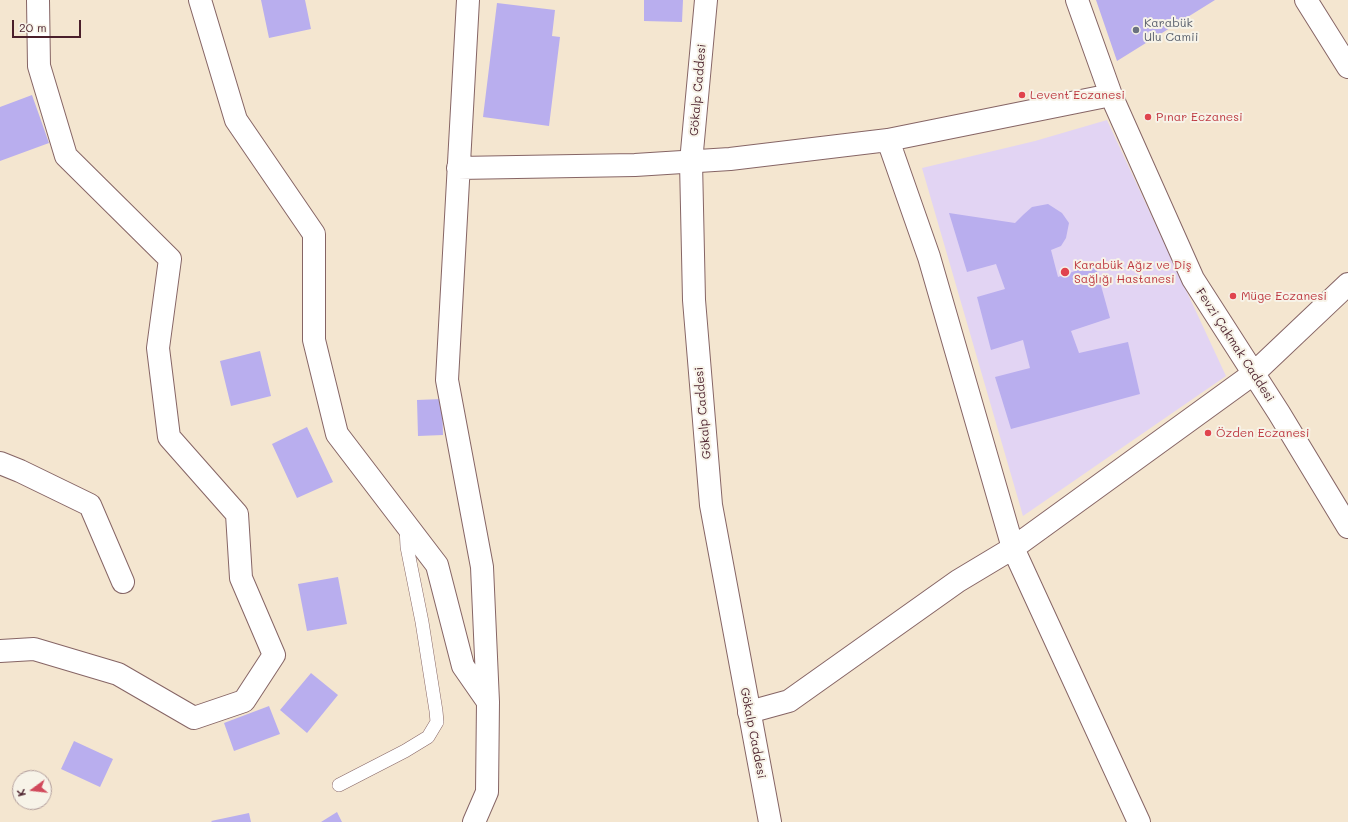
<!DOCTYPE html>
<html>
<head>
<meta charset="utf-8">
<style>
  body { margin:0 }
  #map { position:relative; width:1348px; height:822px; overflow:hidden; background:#f4e6d0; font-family:Mali,sans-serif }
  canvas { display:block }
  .north { position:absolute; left:12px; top:770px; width:40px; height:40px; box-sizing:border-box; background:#f7f3e8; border:1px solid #b29e9c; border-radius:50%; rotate:255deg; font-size:11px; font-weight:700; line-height:16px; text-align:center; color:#4a1f2b }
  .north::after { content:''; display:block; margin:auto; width:14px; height:18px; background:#d1495b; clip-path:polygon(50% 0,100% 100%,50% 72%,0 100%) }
  .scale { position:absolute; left:12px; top:20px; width:69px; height:18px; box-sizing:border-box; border:2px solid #4a1f2b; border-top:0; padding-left:5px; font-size:12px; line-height:14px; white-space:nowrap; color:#4a1f2b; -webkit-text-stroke:3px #f7f3e8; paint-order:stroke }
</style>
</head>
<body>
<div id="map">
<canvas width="1348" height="822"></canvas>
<div class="north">K</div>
<div class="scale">20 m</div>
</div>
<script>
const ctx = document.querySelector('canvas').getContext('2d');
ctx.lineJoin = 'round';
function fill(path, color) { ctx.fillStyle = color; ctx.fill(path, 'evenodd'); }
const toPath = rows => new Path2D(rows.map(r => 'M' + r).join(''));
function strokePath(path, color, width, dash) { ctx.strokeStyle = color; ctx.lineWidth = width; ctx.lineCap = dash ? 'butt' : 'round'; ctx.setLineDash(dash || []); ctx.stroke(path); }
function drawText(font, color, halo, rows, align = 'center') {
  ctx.font = font + ' Mali,sans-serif'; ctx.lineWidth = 4; ctx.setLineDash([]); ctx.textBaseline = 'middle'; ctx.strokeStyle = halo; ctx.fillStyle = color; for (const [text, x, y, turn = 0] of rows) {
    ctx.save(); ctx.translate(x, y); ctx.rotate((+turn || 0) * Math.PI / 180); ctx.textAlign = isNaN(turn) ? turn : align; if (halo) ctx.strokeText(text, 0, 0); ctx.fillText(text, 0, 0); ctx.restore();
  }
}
fill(toPath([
  [1107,120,1226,376,1023,516,922,168,1035,141]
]), '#e2d4f3');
fill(toPath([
  [261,0,305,0,311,29,269,38],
  [644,0,683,0,682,22,644,21],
  [1096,0,1215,0,1117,61],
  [497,3,555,10,552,36,560,37,549,126,483,117],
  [32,95,49,143,0,161,0,107],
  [1048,204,1062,213,1069,223,1066,238,1061,246,1051,250,1058,277,1095,264,1110,318,1071,331,1079,353,1128,342,1140,394,1011,429,995,377,1030,368,1023,340,991,350,977,297,1005,289,996,264,967,272,949,213,1015,223,1023,215,1032,207],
  [260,351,271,396,231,406,220,361],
  [442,399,443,435,418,436,417,400],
  [307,427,333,482,297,498,272,444],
  [338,577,347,624,307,631,298,584],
  [311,673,338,695,307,733,280,710],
  [269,706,280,734,234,751,224,723],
  [74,741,113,759,100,787,61,769],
  [337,812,342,822,321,822],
  [249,813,251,822,212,822,211,821]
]), '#b9aeee');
const service = toPath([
  [339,785,405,751,428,737,437,722,436,711,422,622,407,547,406,527]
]);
const minor = toPath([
  [200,0,236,120,314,234,314,340,337,434,437,565,463,666,488,702],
  [468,0,447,380,482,567,488,702,487,792,474,822],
  [1077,0,1111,95,1193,279,1279,413,1348,527],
  [1306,0,1348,67],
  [888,140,929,257,1013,548,1139,822],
  [458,168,635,165,730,159,888,140,1111,95],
  [0,463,20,471,90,505,123,582],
  [0,651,34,649,118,674,194,718,244,701,274,655,241,578,237,514,169,437,158,348,170,259,66,156,39,66,38,0],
  [749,712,789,701,958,581,1013,548,1253,374,1348,284]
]);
const tertiary = toPath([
  [706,0,691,162,694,300,711,505,770,822]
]);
strokePath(service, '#866565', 14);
strokePath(minor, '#866565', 24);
strokePath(tertiary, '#866565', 24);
strokePath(service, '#fff', 13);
strokePath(minor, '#fff', 22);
strokePath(tertiary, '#fff', 22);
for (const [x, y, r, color] of [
  [1136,30,4,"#6b7280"],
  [1022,95,4,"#e0444e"],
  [1148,117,4,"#e0444e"],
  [1065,272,5,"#e0444e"],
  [1233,296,4,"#e0444e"],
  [1208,433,4,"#e0444e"]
]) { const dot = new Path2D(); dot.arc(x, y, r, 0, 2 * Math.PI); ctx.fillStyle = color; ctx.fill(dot); strokePath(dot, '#f7f3e8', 1.5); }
drawText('12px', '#5b616d', '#f7f3e8', [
  ["Karabük",1144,23],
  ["Ulu Camii",1144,37]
], 'left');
drawText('12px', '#4a1f2b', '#f7f3e8', [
  ["Gökalp Caddesi",698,90,-85],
  ["Fevzi Çakmak Caddesi",1235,345,57],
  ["Gökalp Caddesi",703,413,-95],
  ["Gökalp Caddesi",753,733,79]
]);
drawText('12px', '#be3a42', '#f7f3e8', [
  ["Levent Eczanesi",1030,95],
  ["Pınar Eczanesi",1156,117],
  ["Karabük Ağız ve Diş",1074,265],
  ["Sağlığı Hastanesi",1074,279],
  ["Müge Eczanesi",1241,296],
  ["Özden Eczanesi",1216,433]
], 'left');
</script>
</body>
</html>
